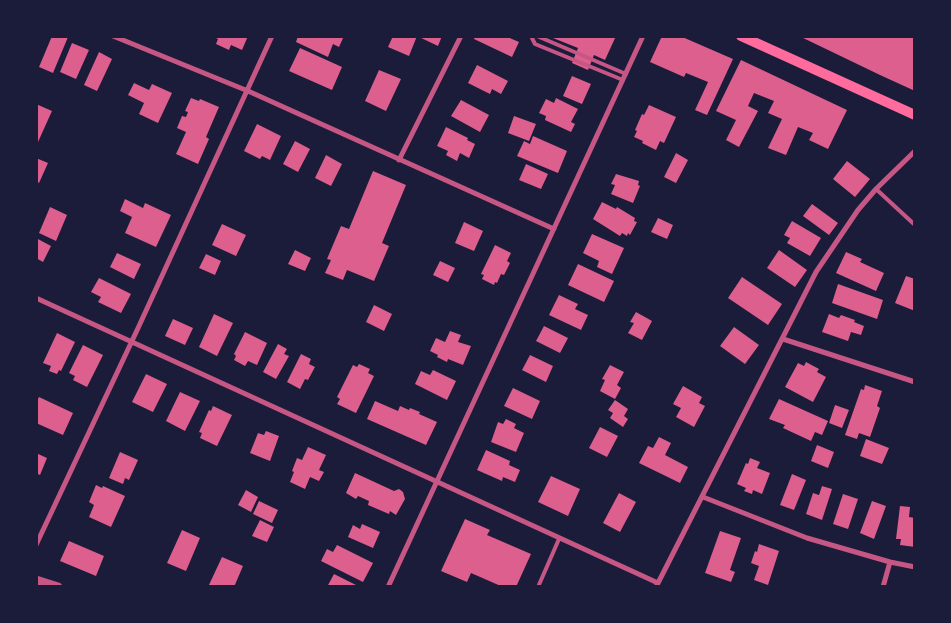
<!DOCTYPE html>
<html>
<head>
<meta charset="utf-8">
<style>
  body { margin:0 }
  #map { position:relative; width:951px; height:623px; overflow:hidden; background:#1b1b3a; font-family:"Space Grotesk",sans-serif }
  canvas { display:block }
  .frame { position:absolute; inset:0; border:38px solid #1b1b3a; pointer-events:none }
</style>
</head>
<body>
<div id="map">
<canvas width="951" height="623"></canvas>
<div class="frame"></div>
</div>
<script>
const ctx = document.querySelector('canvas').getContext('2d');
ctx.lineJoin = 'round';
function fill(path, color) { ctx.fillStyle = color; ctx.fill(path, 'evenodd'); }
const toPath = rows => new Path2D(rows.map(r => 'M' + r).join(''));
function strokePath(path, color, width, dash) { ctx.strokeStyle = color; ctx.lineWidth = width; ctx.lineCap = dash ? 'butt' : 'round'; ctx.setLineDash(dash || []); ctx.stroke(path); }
fill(toPath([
  [52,36,68,37,53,73,39,67],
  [212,36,248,36,242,50,231,45,229,50,216,44,218,39],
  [298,36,344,36,339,47,333,44,328,57,296,42],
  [393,36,442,36,438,46,417,36,409,56,388,47],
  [475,36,505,36,519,42,512,57,474,39],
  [554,36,616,36,605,60,594,55,588,70,572,63,578,48,553,38],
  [662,36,680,36,733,59,707,115,695,110,708,82,686,73,684,77,650,62],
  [799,36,915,36,915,91,880,75],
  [72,43,89,50,76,79,60,72],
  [300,48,342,67,332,90,289,71],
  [99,52,112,59,97,91,84,85],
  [741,60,847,110,828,149,809,140,813,133,798,127,786,155,768,148,782,119,768,113,774,101,754,93,748,106,758,111,739,147,726,140,736,120,716,111],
  [477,65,508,81,501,94,492,89,490,94,468,83],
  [379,70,401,79,386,111,365,101],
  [572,76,591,84,582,104,563,96],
  [134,83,149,90,152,84,172,93,158,123,139,114,144,103,128,95],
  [191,98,199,101,200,99,219,107,206,137,209,139,198,164,176,154,186,132,177,128,182,116,186,117,188,112,185,111],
  [556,98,578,109,571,122,575,124,571,132,545,120,546,116,539,113,546,99,554,103],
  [461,100,489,115,480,132,451,116],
  [36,104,52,111,38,142,36,141],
  [649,105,676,117,664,143,660,141,656,150,642,143,643,141,634,137,637,131,635,130,642,114,644,115],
  [514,116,536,124,529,141,508,133],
  [257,124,281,136,270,160,262,156,260,159,244,151],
  [446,127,468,138,467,140,475,144,469,158,460,153,457,161,446,155,448,151,437,146],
  [533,136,567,151,558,173,517,156,524,141,530,144],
  [295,141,310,149,298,172,283,164],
  [676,153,688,160,676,183,664,177],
  [326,155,342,164,331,186,315,178],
  [36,158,48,163,39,183,36,181],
  [847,161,870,179,855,197,833,179],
  [526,164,548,174,541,189,519,180],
  [373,171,406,185,382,243,389,246,374,281,347,270,343,280,325,273,331,260,327,259,341,226,349,229],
  [616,174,639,181,638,185,640,186,633,203,611,194,615,185,611,184],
  [125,199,143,208,145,203,171,215,156,247,125,233,132,217,120,211],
  [602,202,616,209,617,207,635,218,634,221,637,222,630,235,628,233,627,236,622,233,620,236,593,219],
  [812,204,838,223,829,235,803,216],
  [50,207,67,215,56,241,39,233],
  [658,218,673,225,667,239,651,232],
  [792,221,821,238,810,256,787,243,790,238,784,235],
  [464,222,483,231,474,251,455,243],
  [222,224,246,235,236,256,212,245],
  [592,234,624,248,612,274,597,267,599,261,583,253],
  [36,238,51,246,43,262,36,258],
  [495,245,511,253,507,261,510,263,504,275,501,274,497,283,495,282,494,285,482,279,484,275,481,274],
  [295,250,311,258,305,271,288,264],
  [779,250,807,270,795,287,767,268],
  [846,252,862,259,860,262,884,273,876,291,836,273],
  [117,253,141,264,134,279,110,267],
  [206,254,221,261,215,275,199,268],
  [440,261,455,268,448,282,433,275],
  [578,264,614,281,604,302,568,285],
  [906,276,915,279,915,311,895,303],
  [742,277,782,304,768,325,728,298],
  [99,278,131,294,121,313,98,302,101,297,91,292],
  [838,284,883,300,877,319,832,303],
  [559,295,578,304,575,309,588,315,581,330,549,315],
  [374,305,392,314,384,331,366,322],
  [636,312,652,321,642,340,628,333,634,323,630,322],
  [214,314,233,323,217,356,199,347],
  [829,314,839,318,841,315,855,320,854,322,864,326,861,335,851,332,848,341,822,332],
  [173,319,193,328,185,345,165,336],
  [544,326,568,338,560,353,536,341],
  [734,327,759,345,745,364,720,346],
  [450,331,461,335,458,342,471,346,463,365,448,359,447,362,437,357,438,355,430,351,436,338,445,342],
  [245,332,267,343,257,365,248,361,245,366,234,360,236,356,234,354],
  [57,333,75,342,61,371,59,370,57,374,49,371,51,366,43,363],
  [278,344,287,349,284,354,289,356,276,379,263,372],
  [83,345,103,355,87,387,73,380,75,376,69,373],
  [301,354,311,359,309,364,315,367,308,380,305,379,300,389,287,382],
  [530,355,553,366,546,382,522,370],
  [806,362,819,369,817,372,826,377,813,402,785,387,798,363,804,366],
  [359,364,370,369,368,373,374,376,356,413,337,404,340,399,337,397,353,365,357,367],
  [610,365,624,372,617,385,621,388,615,399,600,391,605,380,602,379],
  [433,370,456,381,447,400,415,384,421,371,430,375],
  [146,374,167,384,153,412,132,402],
  [865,385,882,391,877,406,880,408,870,437,859,433,857,439,845,435,861,389,864,390],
  [683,386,702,397,699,403,705,406,694,427,676,417,681,408,673,404],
  [513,388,540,401,532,419,504,406],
  [180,392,200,401,185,431,166,421],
  [39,397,73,413,63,435,36,423,36,403],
  [779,399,828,421,822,435,815,432,811,441,783,428,785,425,769,419],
  [615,400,628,409,624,416,628,419,623,427,610,418,613,413,608,410],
  [375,401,398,411,400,406,409,410,410,408,420,412,419,414,437,422,426,445,367,419],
  [835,405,849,410,842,428,829,423],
  [213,406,232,415,217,446,200,438,202,433,199,432,209,410,211,411],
  [506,419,516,424,514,428,524,433,516,452,491,442,498,422,503,424],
  [600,427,618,436,607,457,589,448],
  [266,431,279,436,270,461,250,453,258,433,264,435],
  [659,437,671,443,665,455,688,467,680,483,639,463,648,446,653,448],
  [866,439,889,448,882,464,860,456],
  [817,445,834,452,828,468,811,461],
  [308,447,326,455,319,470,324,472,319,481,310,477,305,489,290,482,294,472,292,471,297,458,302,460],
  [486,450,510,461,509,465,520,470,515,482,503,477,502,481,477,470],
  [120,452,138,460,129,480,125,478,123,484,109,478],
  [36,453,47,458,40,475,36,473],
  [750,458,760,462,757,468,770,473,762,494,753,490,752,494,744,491,746,488,737,484,746,463,748,464],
  [355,473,394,491,399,489,403,492,405,499,396,515,390,511,389,514,368,505,369,501,358,496,356,499,346,493],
  [792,474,806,480,794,510,780,505],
  [551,476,580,489,568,516,538,502],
  [96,485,102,488,103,486,125,496,111,527,89,517,94,505,89,502],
  [822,486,832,489,822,520,806,514,813,493,819,495],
  [246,490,258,497,251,512,238,505],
  [619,493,636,502,620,532,603,523],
  [843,494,858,499,848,529,833,524],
  [259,501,278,510,272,523,253,514],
  [872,501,886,506,874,539,860,533],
  [900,506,910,507,909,517,915,518,915,547,900,545,901,539,896,539],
  [465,519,490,530,487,535,531,554,516,587,503,587,471,573,467,582,441,571],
  [260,520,274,527,267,542,252,536],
  [362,524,380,532,373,548,348,537,353,525,360,529],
  [182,530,200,538,186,571,167,563],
  [720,531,741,538,730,570,735,572,731,582,705,573],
  [69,541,104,556,96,576,60,561],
  [759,544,779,551,768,585,754,580,759,566,751,563,755,551,757,552],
  [337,545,373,563,363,582,321,561,327,549,333,552],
  [222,557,243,566,234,587,208,587],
  [334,574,360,587,327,587]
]), '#dd5f8e');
strokePath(toPath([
  [531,36,535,44,623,80],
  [537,36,626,74],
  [876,189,915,225],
  [538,587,559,539]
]), '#c65784', 4);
strokePath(toPath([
  [113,36,248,91,554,229],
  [399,160,461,36],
  [36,298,658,583],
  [783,339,915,382],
  [703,497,807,538,890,562,915,567],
  [36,545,139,326,272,36],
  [388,587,643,36],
  [656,587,816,272,858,210,876,189,915,151],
  [883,587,890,562]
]), '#c65784', 5);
strokePath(toPath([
  [36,580,58,587]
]), '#c65784', 9);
strokePath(toPath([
  [741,36,915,115]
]), '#ff6b9d', 10);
</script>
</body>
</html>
